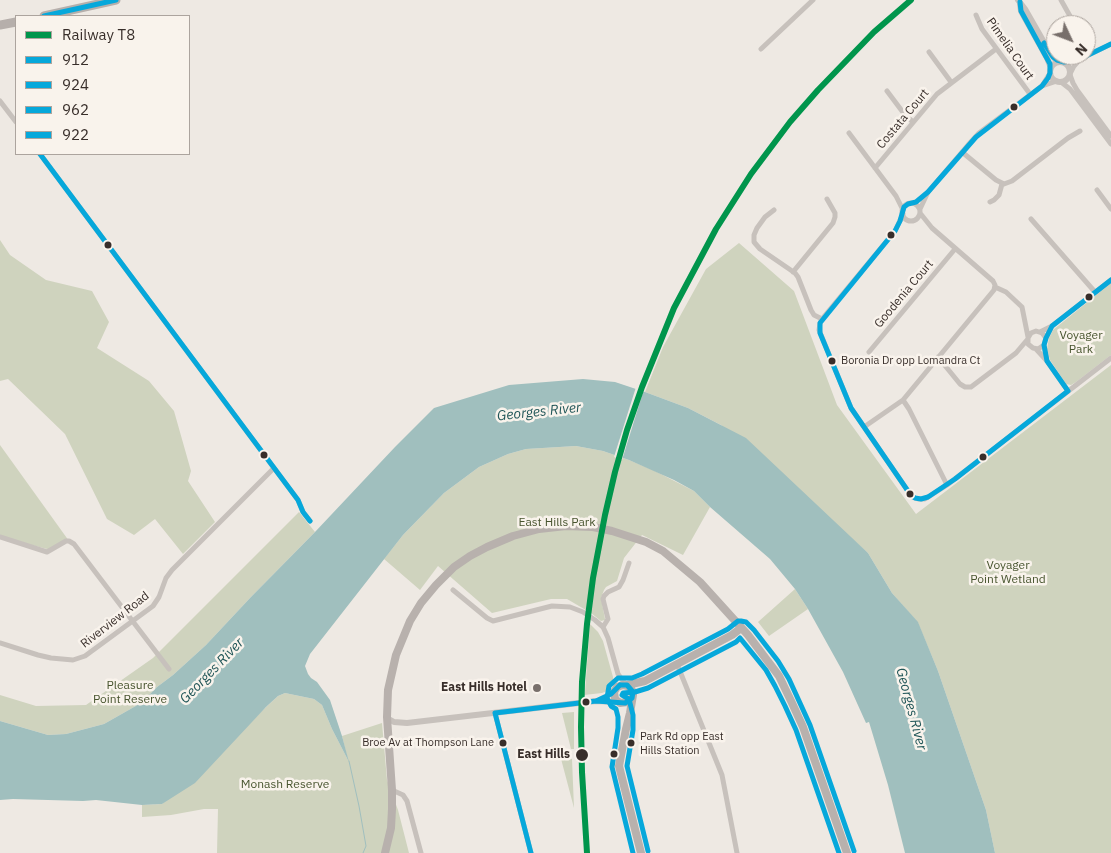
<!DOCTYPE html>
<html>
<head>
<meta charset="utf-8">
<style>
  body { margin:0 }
  #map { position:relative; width:1111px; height:853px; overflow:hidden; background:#eee9e3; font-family:"IBM Plex Sans",sans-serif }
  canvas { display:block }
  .legend { position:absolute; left:15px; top:15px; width:175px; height:140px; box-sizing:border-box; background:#f9f3ec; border:1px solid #aca49e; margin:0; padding:6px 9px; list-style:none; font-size:15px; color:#382e2a }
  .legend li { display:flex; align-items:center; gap:10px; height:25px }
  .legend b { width:25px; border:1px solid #aca49e }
  .north { position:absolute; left:1046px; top:15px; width:50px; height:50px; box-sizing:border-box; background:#f9f3ec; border:1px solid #aca49e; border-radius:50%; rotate:133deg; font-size:14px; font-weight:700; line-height:20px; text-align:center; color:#382e2a }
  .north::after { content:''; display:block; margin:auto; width:18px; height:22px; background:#786f6b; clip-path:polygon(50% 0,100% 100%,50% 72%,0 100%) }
</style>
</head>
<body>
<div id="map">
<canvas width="1111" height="853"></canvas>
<ul class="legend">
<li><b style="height:6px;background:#00954c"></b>Railway T8</li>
<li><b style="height:6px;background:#06a8db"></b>912</li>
<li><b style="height:6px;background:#06a8db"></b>924</li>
<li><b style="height:6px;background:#06a8db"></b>962</li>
<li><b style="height:6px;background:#06a8db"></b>922</li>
</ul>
<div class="north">N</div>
</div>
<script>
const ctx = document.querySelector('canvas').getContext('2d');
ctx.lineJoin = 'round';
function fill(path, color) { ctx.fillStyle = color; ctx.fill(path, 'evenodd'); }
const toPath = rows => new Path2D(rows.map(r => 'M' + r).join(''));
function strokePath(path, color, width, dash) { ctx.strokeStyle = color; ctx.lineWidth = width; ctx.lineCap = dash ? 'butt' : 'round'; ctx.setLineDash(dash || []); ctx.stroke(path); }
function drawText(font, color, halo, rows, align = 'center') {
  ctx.font = font + ' "IBM Plex Sans",sans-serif'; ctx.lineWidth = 5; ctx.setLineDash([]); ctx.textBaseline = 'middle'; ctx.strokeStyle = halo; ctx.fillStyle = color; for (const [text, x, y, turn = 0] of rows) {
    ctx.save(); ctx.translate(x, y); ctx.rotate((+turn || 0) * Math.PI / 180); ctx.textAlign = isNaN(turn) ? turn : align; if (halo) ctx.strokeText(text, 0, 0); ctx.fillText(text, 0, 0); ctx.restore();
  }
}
fill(toPath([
  [0,240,10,255,46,280,92,291,109,322,97,348,149,381,174,411,191,471,188,481,215,522,183,554,155,519,134,535,107,519,65,434,8,379,0,381],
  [739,243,794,291,837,405,916,514,1111,365,1111,853,995,853,986,810,938,671,918,623,892,593,868,553,721,425,688,408,645,392,663,347,706,269],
  [1111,283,1111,355,1076,382,1071,385,1066,384,1050,360,1047,349,1049,338,1053,330],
  [0,445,69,541,51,550,0,537],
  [576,446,603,451,629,460,653,470,694,491,710,507,683,555,642,535,624,558,617,581,606,587,604,590,601,598,605,619,605,620,601,621,591,613,567,599,551,599,492,613,438,566,420,590,384,559,403,535,444,493,479,467,508,454,526,449],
  [299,512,315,532,250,598,206,645,173,675,157,687,141,703,104,724,66,734,48,735,0,721,0,695,36,706,86,705,153,658],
  [795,589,808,609,769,636,758,622],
  [590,624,598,632,603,641,613,677,613,685,607,691,602,693,584,695,585,692],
  [285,693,314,699,322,705,332,729,348,760,342,736,382,723,387,780,398,810,409,853,217,853,218,809,204,809,171,815,142,817,142,805,162,804,278,696],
  [574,712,574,749,571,749,562,713],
  [569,754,571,754,568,758,572,759,574,808,560,755]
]), '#cfd3be');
fill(toPath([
  [583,379,615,382,645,392,688,408,746,438,868,553,892,593,918,622,938,671,986,810,995,853,905,853,888,785,869,722,866,723,843,672,808,609,795,589,770,559,710,507,694,491,674,480,629,460,603,451,576,446,526,449,508,454,479,467,444,493,403,535,310,654,305,666,308,674,311,678,317,682,330,700,342,736,349,762,332,729,322,705,314,699,285,693,278,696,266,707,195,783,162,804,142,805,96,800,83,801,13,799,0,800,0,721,48,735,66,734,104,724,141,703,157,687,173,675,206,645,250,598,315,532,395,447,434,408,509,385]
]), '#a0bfbe');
fill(toPath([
  [636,387,644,389,622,460,614,457]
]), '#eee9e3');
strokePath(toPath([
  [349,761,359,806,366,846,363,853]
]), '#a0bfbe', 1);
strokePath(toPath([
  [1061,0,1075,25],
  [976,15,982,29,1030,94],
  [1086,47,1090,54],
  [761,49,813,0],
  [929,52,951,82],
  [1064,62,1080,59,1111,44],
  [1071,72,1074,66,1080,59],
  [1070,75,1073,83,1077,90,1111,136],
  [1061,82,1070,89,1111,144],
  [1042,86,1057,81],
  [887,91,905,115,913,122],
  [0,101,16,122],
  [849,133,896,196,903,210],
  [962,152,996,180,1004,184,1012,181,1068,138,1080,131],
  [40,154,274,468,298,500,303,512,310,521],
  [875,168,937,94,996,49],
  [1097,190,1111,209],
  [990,202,994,200,999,195,1002,184],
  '902 212a9 9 0 1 1 18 0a9 9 0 1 1-18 0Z',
  [920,209,928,192,968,145,979,133,1042,86,1050,73],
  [774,210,765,217,757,228,754,235,754,242,760,249,795,273,798,277,811,310,814,315,822,319],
  [903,214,895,231,822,319,820,323,819,330,851,408,912,497,918,499,925,499,947,485,1111,358],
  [1031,219,1095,292],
  [793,272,833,223,835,217,835,213,827,199],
  [995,287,1006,292,1022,307,1028,337],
  [1040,332,1052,326,1111,280],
  [1044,345,1038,349,1033,348,1028,344,1028,338,1031,333,1036,331,1042,333,1046,338],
  [1036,349,1047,361,1068,391],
  [869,352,955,249],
  [938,357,960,384,965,387,971,387,1016,353,1027,340],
  [1047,361,1044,345,1046,338,1052,326],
  [903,400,909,409,947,485],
  [864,427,903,400,994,290,995,285,993,281,932,228,920,213],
  [0,537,47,552,66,541,69,541,74,544,169,669],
  [453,590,487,618,493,621,552,606,570,607,583,612,595,620,603,627,608,638,618,674,626,685],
  [603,627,608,619,603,599,604,596,608,592,619,587,623,580,629,563],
  [0,643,38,655,51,658,73,660,85,656,153,606,159,597,166,578,172,570,274,468],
  [677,664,722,775,737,853],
  [495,713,531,853],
  [392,790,403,795,407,801,421,853]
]), '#c7c1bc', 5);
strokePath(toPath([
  [1018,0,1025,9,1049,51,1055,59,1060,61],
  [1020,4,1021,11,1047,58,1051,68],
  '1050 72a10 10 0 1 1 20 0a10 10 0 1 1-20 0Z',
  [387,718,394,722,407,723,596,701,619,702]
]), '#c7c1bc', 6);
strokePath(toPath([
  [627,685,645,681,732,635,741,628],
  [632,698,628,702,620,703,615,699,614,692,617,687,623,685,630,687,633,692,633,695,630,713,626,729,619,766,641,853],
  [385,853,391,828,392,809,392,790,387,717,388,690,396,655,410,621,421,603,436,585,454,567,470,556,487,547,513,536,539,529,566,526,593,527,612,531,646,542,663,551,700,582,748,635,779,676,792,703,803,727,847,853]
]), '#b8b1ad', 8);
strokePath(toPath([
  [44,16,116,0],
  [0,25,16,22]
]), '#b6afab', 9);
strokePath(toPath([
  [44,16,116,0],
  [1044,43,1053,57,1057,60,1064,62,1080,59,1111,44],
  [40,154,298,500,303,512,310,521],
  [1068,391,1047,361,1044,345,1046,338,1052,326,1111,280],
  [921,499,915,498,910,494,851,408,820,333,820,323,895,231,900,221,904,207,908,204,916,202,928,192,976,137,1042,86,1048,78,1050,73,1050,64,1021,11,1020,2],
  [921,499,928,497,955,479,1068,391]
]), '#06a8db', 5);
strokePath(toPath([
  [620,685,627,685,633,692,632,698,630,700,625,703,596,701,611,694,620,685],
  [495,713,596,701],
  [495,713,531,853]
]), '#06a8db', 5);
strokePath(toPath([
  [648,851,627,766,633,730,633,715,629,699,622,695,623,693,635,692,648,688,736,642,740,638,766,670,775,686,785,706,796,730,839,853]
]), '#06a8db', 5);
strokePath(toPath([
  [633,853,612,767,618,728,618,717,616,709,611,706,607,698,609,686,618,678,632,678,642,674,728,629,738,621,741,621,746,622,754,630,778,661,789,679,810,725,854,851]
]), '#06a8db', 5);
strokePath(toPath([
  [587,853,582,772,581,727,582,682,587,624,593,578,605,515,615,472,627,430,642,387,674,308,716,229,751,174,790,122,818,90,874,32,911,0]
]), '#00954c', 6);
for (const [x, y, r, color] of [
  [1014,107,4.5,"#382e2a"],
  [891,235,4.5,"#382e2a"],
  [108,245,4.5,"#382e2a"],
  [1089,297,4.5,"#382e2a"],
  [832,361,4.5,"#382e2a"],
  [264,455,4.5,"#382e2a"],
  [983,457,4.5,"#382e2a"],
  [910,494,4.5,"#382e2a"],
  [537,688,5,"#786f6b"],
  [586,702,4.5,"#382e2a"],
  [503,743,4.5,"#382e2a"],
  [631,743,4.5,"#382e2a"],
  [614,754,4.5,"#382e2a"],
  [582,755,7,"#382e2a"]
]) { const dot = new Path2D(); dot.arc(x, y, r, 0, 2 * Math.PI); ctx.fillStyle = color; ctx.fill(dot); strokePath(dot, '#f9f3ec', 2); }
drawText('11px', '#382e2a', '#f9f3ec', [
  ["Boronia Dr opp Lomandra Ct",841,361],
  ["Park Rd opp East",640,737],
  ["Hills Station",640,751],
  ["Broe Av at Thompson Lane",494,743,"right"]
], 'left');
drawText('12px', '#382e2a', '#f9f3ec', [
  ["Pimelia Court",1010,49,55],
  ["Costata Court",903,119,-50],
  ["Goodenia Court",904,294,-50],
  ["Riverview Road",115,620,-38]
]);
drawText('12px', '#48552f', '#f9f3ec', [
  ["Voyager",1081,336],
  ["Park",1081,350],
  ["East Hills Park",557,523],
  ["Voyager",1008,566],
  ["Point Wetland",1008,580],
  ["Pleasure",130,686],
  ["Point Reserve",130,700],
  ["Monash Reserve",285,785]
]);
drawText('bold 12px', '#382e2a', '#f9f3ec', [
  ["East Hills Hotel",527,688]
], 'right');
drawText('bold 12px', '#382e2a', '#f9f3ec', [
  ["East Hills",570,755]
], 'right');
drawText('italic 14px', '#215658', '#f9f3ec', [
  ["Georges River",539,412,-6],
  ["Georges River",212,671,-46],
  ["Georges River",911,709,75]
]);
</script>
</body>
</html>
